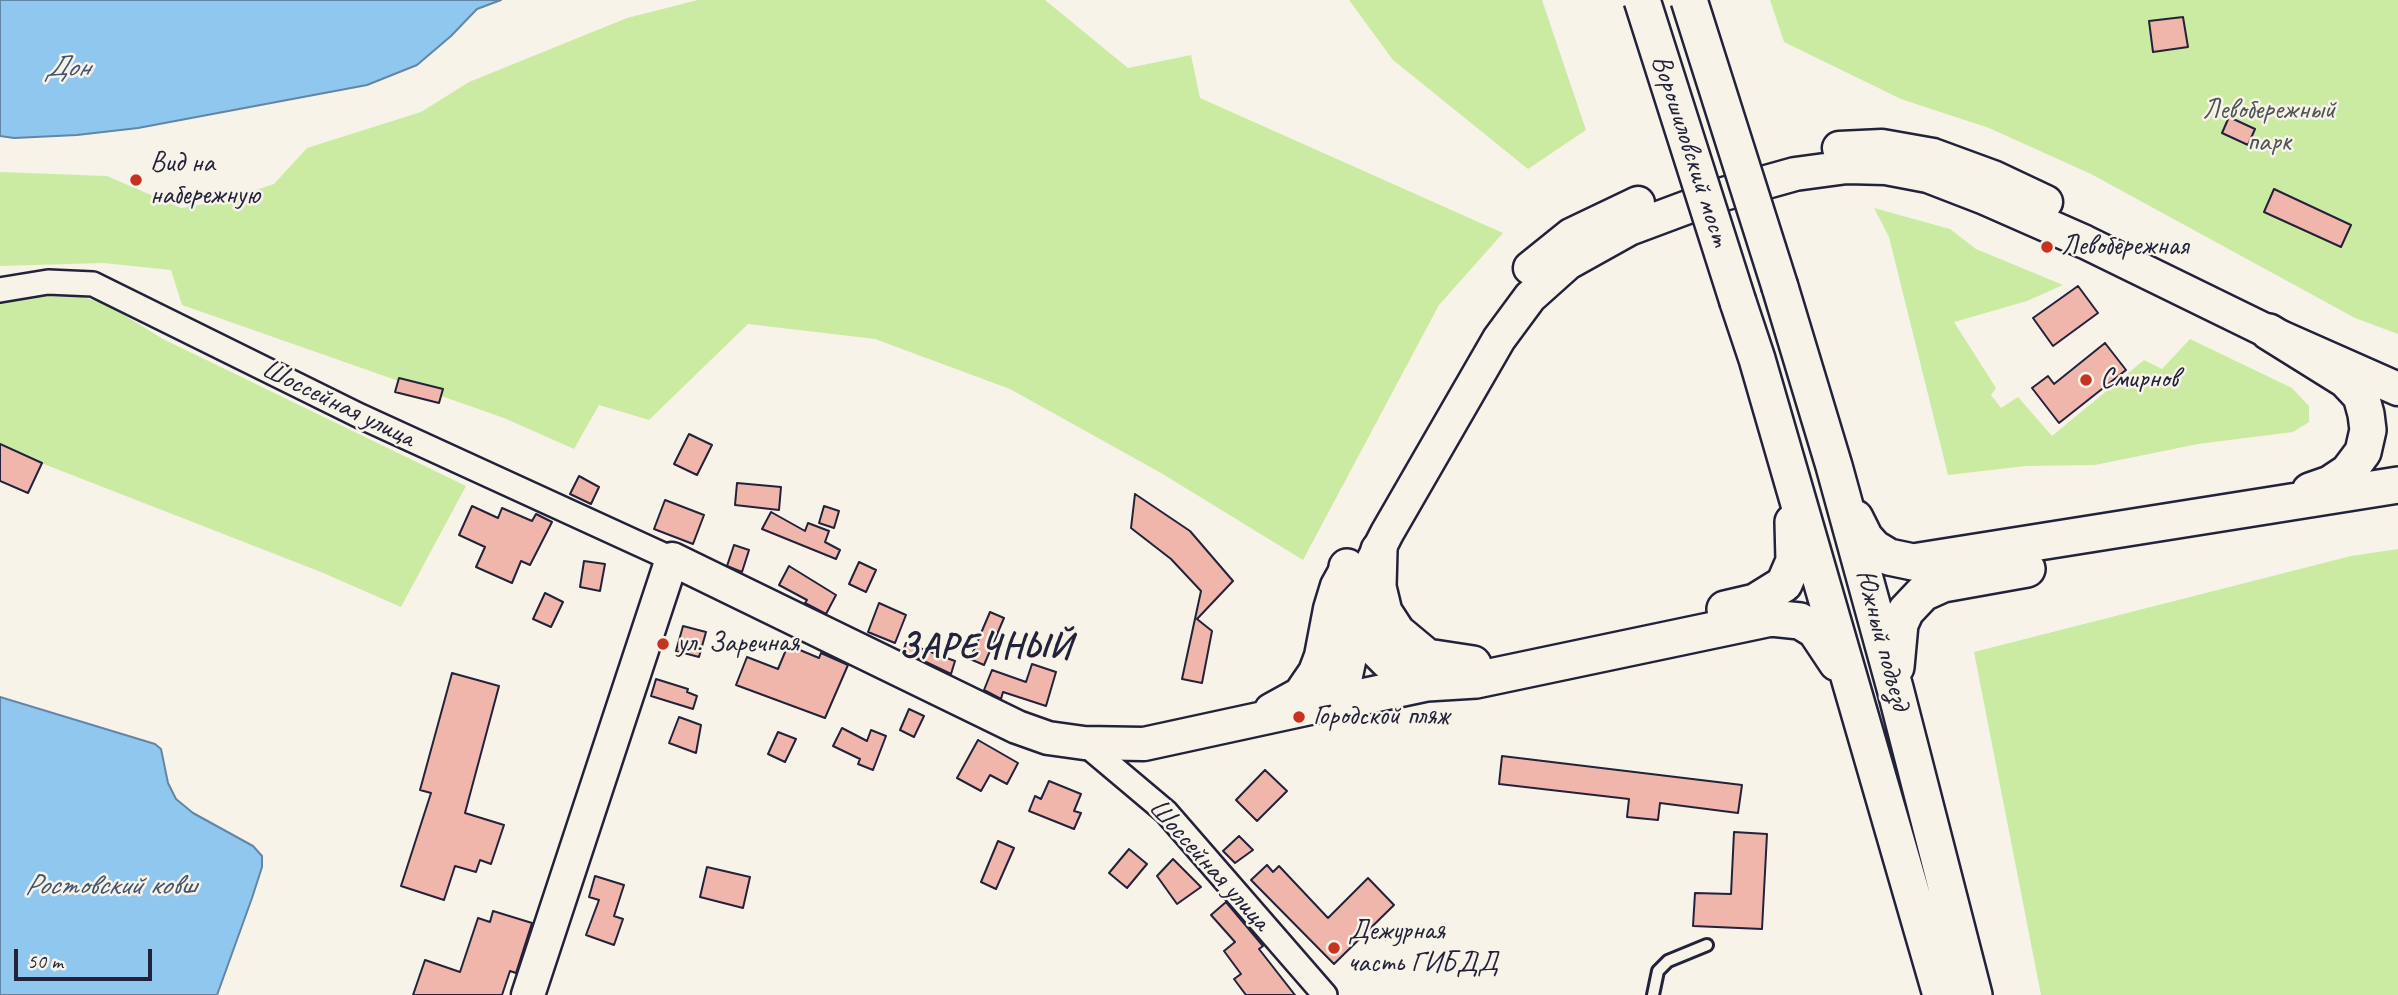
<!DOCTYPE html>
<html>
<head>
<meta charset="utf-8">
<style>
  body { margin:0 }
  #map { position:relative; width:2398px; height:995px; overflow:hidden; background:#f7f3e8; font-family:Caveat,sans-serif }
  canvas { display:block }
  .scale { position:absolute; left:14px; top:949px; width:138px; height:32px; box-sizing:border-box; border:4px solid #22223b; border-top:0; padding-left:9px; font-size:21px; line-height:24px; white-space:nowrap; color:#22223b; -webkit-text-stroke:5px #f7f3e8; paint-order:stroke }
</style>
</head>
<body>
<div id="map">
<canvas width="2398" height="995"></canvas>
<div class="scale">50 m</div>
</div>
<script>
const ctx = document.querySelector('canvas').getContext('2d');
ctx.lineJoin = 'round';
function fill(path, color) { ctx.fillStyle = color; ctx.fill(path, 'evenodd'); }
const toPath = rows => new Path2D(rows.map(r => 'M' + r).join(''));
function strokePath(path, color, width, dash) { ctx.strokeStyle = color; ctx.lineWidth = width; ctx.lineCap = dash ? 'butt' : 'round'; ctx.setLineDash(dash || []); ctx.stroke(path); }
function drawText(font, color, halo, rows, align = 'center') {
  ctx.font = font + ' Caveat,sans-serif'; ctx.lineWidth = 5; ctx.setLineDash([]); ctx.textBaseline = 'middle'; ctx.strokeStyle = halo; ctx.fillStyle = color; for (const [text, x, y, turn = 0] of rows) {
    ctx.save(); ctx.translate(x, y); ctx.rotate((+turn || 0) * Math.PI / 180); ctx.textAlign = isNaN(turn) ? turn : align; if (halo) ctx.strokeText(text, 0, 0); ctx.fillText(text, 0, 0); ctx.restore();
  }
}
fill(toPath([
  [698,0,1045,0,1128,68,1191,55,1200,98,1503,233,1439,305,1303,560,1161,473,1010,389,875,339,748,324,649,420,599,405,574,449,504,418,182,305,171,270,103,263,0,266,0,172,107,176,181,208,222,201,274,184,307,148,421,112,469,82,627,18],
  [1349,0,1542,0,1586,130,1528,169,1393,60],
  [1770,0,2398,0,2398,334,2355,318,2091,174,1989,128,1901,99,1784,42],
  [1874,208,1950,229,1976,249,2063,285,2027,301,1954,322,1996,388,1991,395,2001,408,2018,397,2052,436,2144,360,2162,369,2190,339,2292,388,2309,406,2309,422,2293,432,2198,444,2095,465,2026,466,1948,475,1889,237],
  [69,293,106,304,163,339,466,486,401,607,321,572,0,447,0,297],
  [2398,549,2398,995,2041,995,1974,652,2351,556]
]), '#cbeba3');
const water = toPath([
  [0,0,501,0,477,9,451,36,417,65,367,85,138,128,77,135,14,138,0,136,0,0],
  [0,697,155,744,161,749,168,783,176,799,193,813,253,846,262,856,262,867,252,898,217,995,0,995,0,697]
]);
fill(water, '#8fc7ee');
strokePath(water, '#6385a6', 2);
const building = toPath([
  [2183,17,2188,47,2153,52,2149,21,2183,17],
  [2229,117,2255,129,2248,145,2222,133,2229,117],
  [2274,189,2351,225,2341,247,2264,212,2274,189],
  [2078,286,2098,313,2053,346,2033,318,2078,286],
  [2105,343,2126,370,2059,423,2032,388,2048,376,2054,384,2105,343],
  [399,378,443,389,439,403,395,392,399,378],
  [689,434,712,445,697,475,674,464,689,434],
  [0,444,42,463,28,493,0,481,0,444],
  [579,476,599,487,591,504,570,494,579,476],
  [737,483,781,487,779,510,735,505,737,483],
  [1135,494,1190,531,1233,581,1197,619,1212,631,1202,683,1182,679,1201,591,1171,559,1131,528,1135,494],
  [665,500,704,515,693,544,654,529,665,500],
  [472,506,498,518,502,508,532,521,536,514,552,522,530,565,521,561,512,583,476,567,485,547,459,535,472,506],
  [824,506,839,511,834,528,819,523,824,506],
  [771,512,805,531,808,523,829,531,825,542,840,550,836,559,762,529,771,512],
  [734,545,749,550,742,572,727,566,734,545],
  [584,561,605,564,600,591,580,587,584,561],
  [859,562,876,570,866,592,849,584,859,562],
  [789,566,836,595,826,614,805,603,807,600,779,585,789,566],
  [545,593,563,602,551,627,533,619,545,593],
  [879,603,906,615,895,643,868,632,879,603],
  [990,612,1004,618,984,665,970,659,990,612],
  [683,626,706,632,699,657,676,651,683,626],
  [906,643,955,661,951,674,903,651,906,643],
  [788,645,819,658,821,653,848,665,825,718,736,685,747,657,778,669,788,645],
  [1032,664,1056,672,1046,706,1003,692,1001,699,984,690,992,670,1026,682,1032,664],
  [452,673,499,686,465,813,504,825,491,864,480,860,476,872,455,866,444,900,401,886,431,793,420,790,452,673],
  [656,679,688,689,687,692,697,696,693,709,651,696,656,679],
  [909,709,924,716,914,737,900,730,909,709],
  [679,717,701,725,696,753,669,743,679,717],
  [842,728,867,741,871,730,886,736,873,770,858,764,860,759,833,746,842,728],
  [778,732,796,739,785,762,768,754,778,732],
  [978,740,1018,763,1007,784,990,775,981,791,957,778,978,740],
  [1502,756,1742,785,1738,813,1660,803,1658,820,1627,817,1629,799,1499,784,1502,756],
  [1265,770,1287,791,1257,821,1236,800,1265,770],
  [1049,781,1081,794,1074,811,1081,813,1074,829,1029,811,1035,796,1041,799,1049,781],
  [1734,832,1767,834,1762,929,1693,926,1695,893,1731,894,1734,832],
  [1239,836,1253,850,1235,863,1223,851,1239,836],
  [998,841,1014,848,996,889,981,882,998,841],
  [1129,849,1147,864,1127,888,1109,873,1129,849],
  [1173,859,1201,887,1177,904,1157,876,1173,859],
  [1267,865,1273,872,1279,866,1328,918,1368,878,1394,905,1334,964,1251,880,1267,865],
  [707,867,750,877,743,908,700,897,707,867],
  [595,876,624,885,614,916,623,919,614,945,586,935,599,900,589,897,595,876],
  [1226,902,1263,946,1259,949,1295,995,1246,995,1234,979,1241,974,1224,951,1235,942,1211,915,1226,902],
  [493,911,532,923,516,973,510,971,502,995,413,995,425,960,460,972,478,918,490,922,493,911]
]);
fill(building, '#f0b5ab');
strokePath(building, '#22223b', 2);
const lane = toPath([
  [1653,995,1658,971,1668,961,1707,945]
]);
const street = toPath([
  [0,290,48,282,93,284,360,416,672,559],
  [1084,743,1166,812,1325,995]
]);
const secondary = toPath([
  [1839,148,1882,146,1933,155,1993,177,2046,202],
  [1530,268,1571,235,1638,203],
  [1271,710,1300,694,1315,672,1321,656,1330,609,1337,586,1347,568],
  [528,995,672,559,1017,727,1048,738,1084,743,1144,744,1333,703,1345,680,1350,657,1352,625,1364,578,1387,533,1499,339,1530,297,1568,263,1629,229,1720,195,1795,174,1847,167,1886,168,1928,176,1985,198,2085,242,2269,332,2398,389]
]);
const primary = toPath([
  [1780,287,1834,466,1895,688,1974,995],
  [1738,302,1757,359,1941,995],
  [2269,332,2346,380,2361,396,2366,414,2368,430,2363,452,2348,472,2330,484,2310,491],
  [1855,518,1865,538,1874,548,1889,557,1913,562,2398,485],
  [1379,550,1378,587,1384,612,1397,632,1427,657,1473,664],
  [1347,567,1346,598,1352,625,1389,662,1427,683],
  [1725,609,1755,602,1784,584,1794,561,1793,522],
  [1896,667,1900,624,1906,611,1923,593,1943,584,2027,569],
  [1333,703,1427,683,1476,680,1771,618,1800,621,1815,630,1837,663]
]);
strokePath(lane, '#22223b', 16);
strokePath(street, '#22223b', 28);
strokePath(secondary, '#22223b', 37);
strokePath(primary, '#22223b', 40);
strokePath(lane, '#f7f3e8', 10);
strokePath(street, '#f7f3e8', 23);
strokePath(secondary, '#f7f3e8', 32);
strokePath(primary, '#f7f3e8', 35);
const primaryBridge = toPath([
  [1642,0,1738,302],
  [1689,0,1780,287]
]);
strokePath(primaryBridge, '#22223b', 40, []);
strokePath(primaryBridge, '#f7f3e8', 35);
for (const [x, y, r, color] of [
  [136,180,7,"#c8321e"],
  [2047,247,7,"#c8321e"],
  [2086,380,7,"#c8321e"],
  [663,644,7,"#c8321e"],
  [1299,717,7,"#c8321e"],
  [1334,948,7,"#c8321e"]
]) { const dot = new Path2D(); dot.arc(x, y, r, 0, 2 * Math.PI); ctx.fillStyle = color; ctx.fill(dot); strokePath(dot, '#f7f3e8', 2.5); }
drawText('28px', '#4c5455', '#f7f3e8', [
  ["Левобережный",2269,111],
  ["парк",2269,143]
]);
drawText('28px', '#22223b', '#f7f3e8', [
  ["Ворошиловский мост",1690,151,72],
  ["Шоссейная улица",338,404,26],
  ["Южный подъезд",1882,640,75],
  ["Шоссейная улица",1209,865,48]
]);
drawText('28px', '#22223b', '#f7f3e8', [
  ["Вид на",150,164],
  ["набережную",150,196],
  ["Левобережная",2061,247],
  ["Смирнов",2100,380],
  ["ул. Заречная",677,644],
  ["Городской пляж",1313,717],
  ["Дежурная",1348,932],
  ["часть ГИБДД",1348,964]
], 'left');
drawText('italic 30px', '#435471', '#f7f3e8', [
  ["Дон",67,68],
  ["Ростовский ковш",110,886]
]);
ctx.letterSpacing = '2px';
drawText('bold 35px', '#22223b', '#f7f3e8', [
  ["ЗАРЕЧНЫЙ",986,648]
]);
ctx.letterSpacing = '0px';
</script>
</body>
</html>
